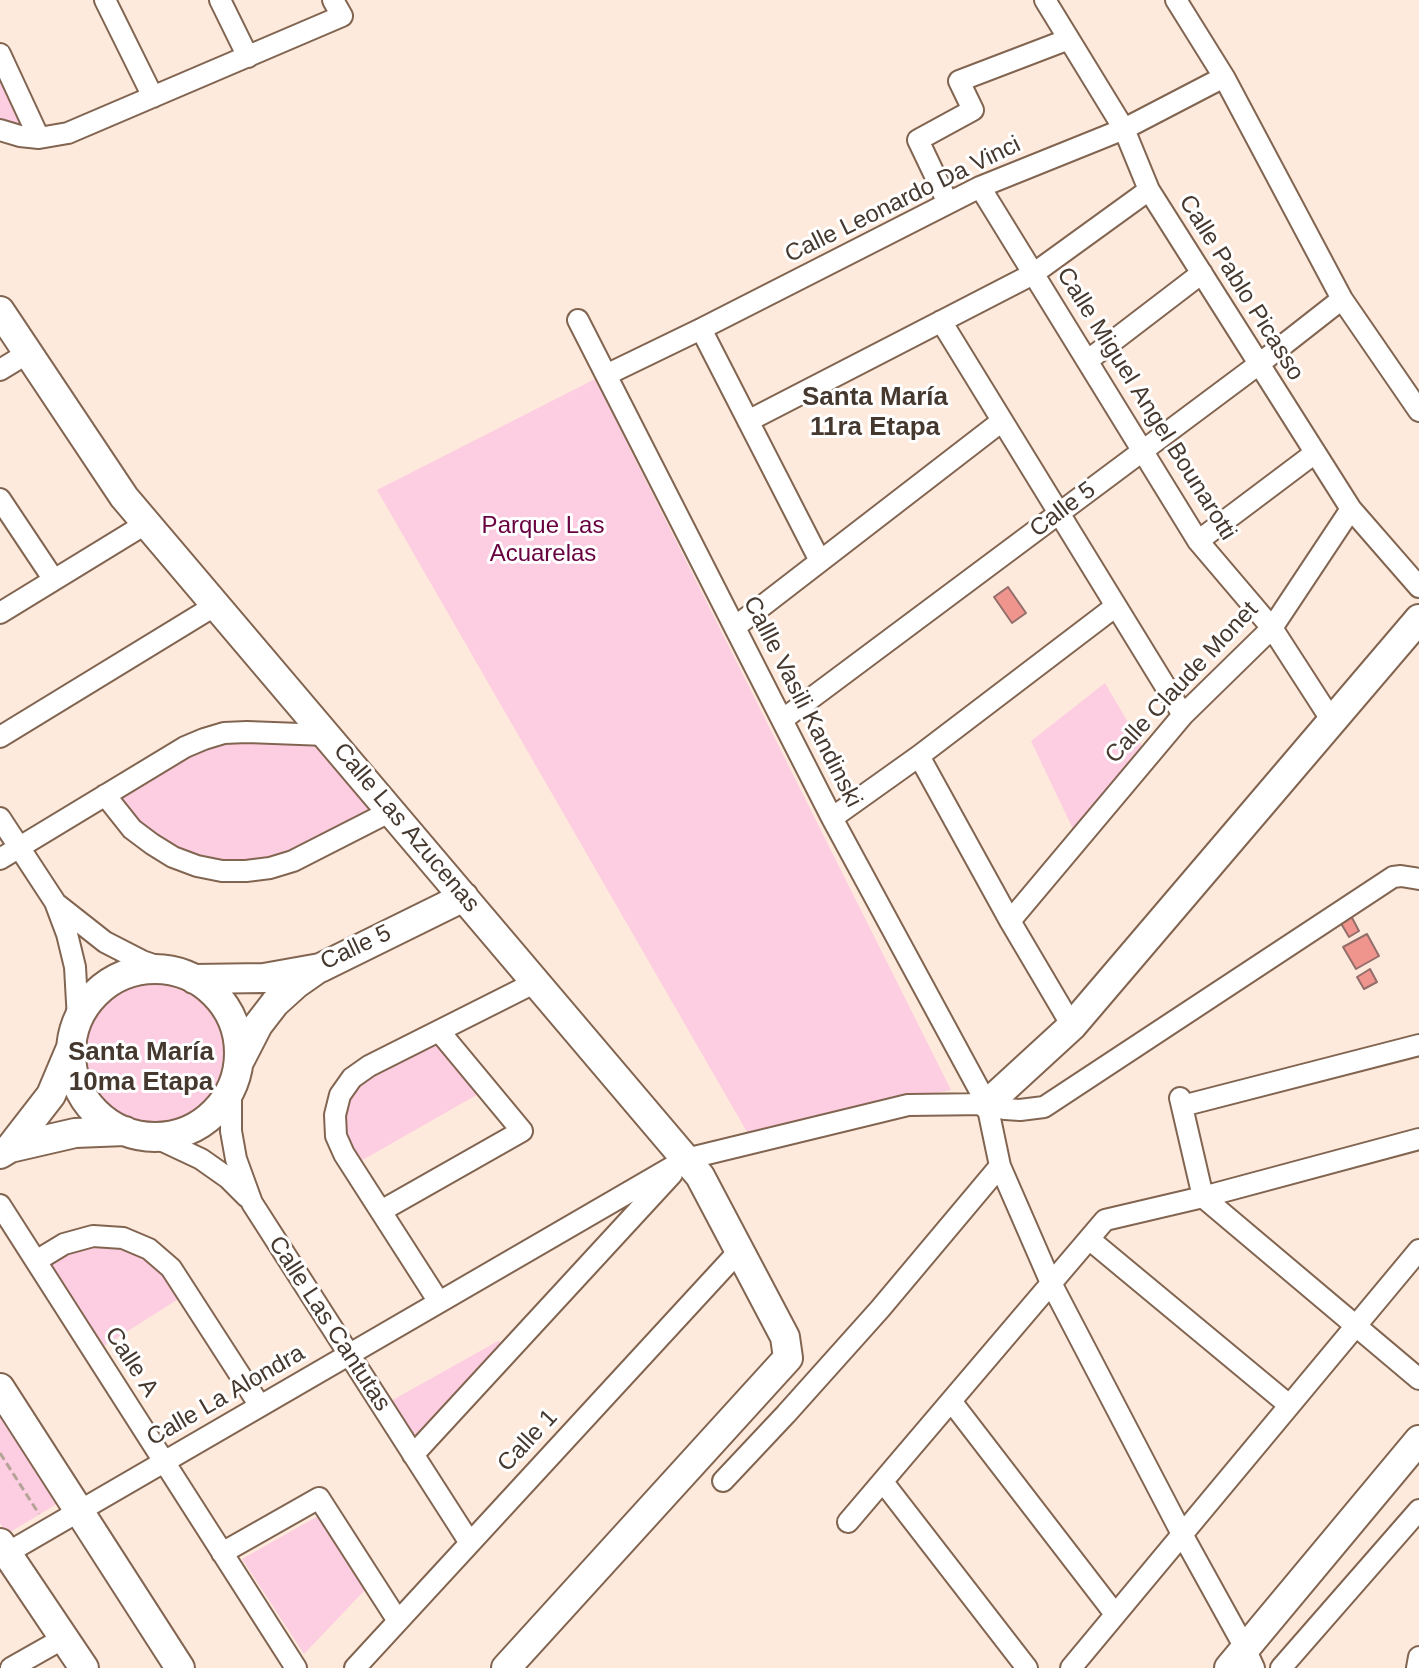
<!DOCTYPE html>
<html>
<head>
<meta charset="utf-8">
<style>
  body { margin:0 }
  canvas { display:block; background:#feeadc }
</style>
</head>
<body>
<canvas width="1419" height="1668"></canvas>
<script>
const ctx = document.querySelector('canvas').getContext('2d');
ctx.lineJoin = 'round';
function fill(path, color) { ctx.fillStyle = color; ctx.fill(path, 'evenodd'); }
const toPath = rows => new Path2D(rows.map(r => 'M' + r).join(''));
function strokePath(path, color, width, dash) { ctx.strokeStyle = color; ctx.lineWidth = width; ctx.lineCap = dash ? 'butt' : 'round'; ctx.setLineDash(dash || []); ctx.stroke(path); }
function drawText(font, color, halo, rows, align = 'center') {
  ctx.font = font + ' Arial,sans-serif'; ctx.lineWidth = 6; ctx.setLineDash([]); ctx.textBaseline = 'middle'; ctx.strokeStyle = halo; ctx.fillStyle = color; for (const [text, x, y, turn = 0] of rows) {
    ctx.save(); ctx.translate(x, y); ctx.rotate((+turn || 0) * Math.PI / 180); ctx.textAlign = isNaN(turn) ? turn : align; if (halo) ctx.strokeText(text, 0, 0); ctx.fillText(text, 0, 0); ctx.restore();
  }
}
fill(toPath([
  [0,75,25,130,0,120],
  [595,379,951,1090,747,1132,377,490],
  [1105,683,1143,748,1073,829,1031,741],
  [242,742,320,744,376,809,285,854,256,863,228,864,198,858,168,845,141,828,117,798,195,753,217,745],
  '80 1053a76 76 0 1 1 152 0a76 76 0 1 1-152 0Z',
  [437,1040,480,1093,359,1162,346,1138,343,1127,350,1094,364,1078],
  [117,1243,143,1254,163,1270,180,1298,101,1348,46,1261,68,1248],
  [498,1341,504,1343,416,1439,391,1401],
  [0,1408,60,1502,7,1534,0,1523],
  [318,1516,365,1590,304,1654,242,1559]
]), '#fdcee1');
const building = toPath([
  [1008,587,1026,613,1012,623,994,597,1008,587],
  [1350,914,1359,931,1349,937,1339,920,1350,914],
  [1367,934,1379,956,1356,969,1343,947,1367,934],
  [1370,969,1377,982,1364,989,1357,977,1370,969]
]);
fill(building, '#ef958e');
strokePath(building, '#936e6a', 2);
const street = toPath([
  [105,0,153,97],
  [220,0,248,57],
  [1045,0,1124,129,1149,190,1351,509,1419,587],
  [1176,0,1224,77,1342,299,1419,411],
  [0,54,39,138],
  [0,130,20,136,39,138,68,133,342,16,333,0],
  [980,187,1198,541,1272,628,1332,721],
  [948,203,918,140,973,110,959,81,1069,39],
  [578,320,832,818,987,1104,1000,1166,1051,1283,1182,1534,1245,1648,1254,1668],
  [941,321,1183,715],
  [701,329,820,561],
  [1087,361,1202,273],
  [0,370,28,353],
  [606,375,701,329,980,187,1124,129,1224,77],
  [748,421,1033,274,1149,190],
  [0,499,54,580],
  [1198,541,1315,453],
  [0,613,147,523],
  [735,627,1002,421],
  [782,720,1259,364,1342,299],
  [0,737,216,605],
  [919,756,1010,921,1072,1026],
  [105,795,132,829,152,844,173,857,197,866,222,871,246,871,270,868,293,861,391,811],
  [0,818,55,902,67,934,75,967,78,1020],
  [832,818,919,756,1116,606],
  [0,859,185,747,204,739,224,733,247,732,326,735],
  [58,905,105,942,142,961,168,970],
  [1010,921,1183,715,1272,628,1351,509],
  [231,1089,231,1131,236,1159,252,1203,470,1543],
  [1180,1098,1203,1197,1419,1379],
  [1182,1106,1419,1045],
  [152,1136,201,1159,228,1178,247,1197],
  [0,1205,296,1668],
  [381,1211,522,1131,439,1031],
  [1089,1239,1289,1405],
  [36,1261,64,1244,93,1236,123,1238,149,1249,171,1268,260,1406],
  [439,1302,344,1154,336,1136,335,1115,340,1095,352,1078,369,1066,536,982],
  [951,1401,1115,1614],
  [413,1455,672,1174],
  [723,1481,786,1414,880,1309,1000,1166],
  [883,1482,1027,1668],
  [848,1522,1105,1220,1203,1197,1419,1139],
  [222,1553,319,1498,398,1621],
  [0,1557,686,1159,908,1105,987,1104,1005,1109,1020,1110,1044,1107,1393,877,1401,876,1419,879],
  [11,1668,64,1638],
  [355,1668,740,1250],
  [1071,1668,1419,1250],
  [1281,1668,1419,1510],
  [1417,1668,1419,1657]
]);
const secondary = toPath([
  [0,311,124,497,700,1176,785,1337,788,1358,506,1668],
  '71 1053a84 84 0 1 1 168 0a84 84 0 1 1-168 0Z',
  [194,979,264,978,320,968,464,897],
  [239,1062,258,1025,275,1003,296,984,316,970],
  [987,1104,1072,1026,1419,619],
  [10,1148,75,1133,125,1131],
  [0,1154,10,1148,51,1095,70,1050],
  [0,1388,180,1668],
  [0,1543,84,1668],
  [1229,1668,1419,1440]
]);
strokePath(street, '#826551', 24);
strokePath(secondary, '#826551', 32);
strokePath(toPath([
  [0,1453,39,1514]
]), '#b5a397', 3, [8, 4]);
strokePath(street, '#fff', 20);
strokePath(secondary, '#fff', 28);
drawText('24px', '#45382f', '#fff', [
  ["Calle Leonardo Da Vinci",903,200,-26],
  ["Calle Pablo Picasso",1241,288,58],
  ["Calle Miguel Angel Bounarotti",1146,404,58],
  ["Calle 5",1063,510,-37],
  ["Calle Claude Monet",1182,683,-47],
  ["Callle Vasili Kandinski",802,702,63],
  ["Calle Las Azucenas",406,828,50],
  ["Calle 5",356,948,-25],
  ["Calle Las Cantutas",329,1324,57],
  ["Calle A",131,1362,57],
  ["Calle La Alondra",226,1396,-30],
  ["Calle 1",528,1441,-47]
]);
drawText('24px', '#68013f', '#fff', [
  ["Parque Las",543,526],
  ["Acuarelas",543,554]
]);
drawText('bold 26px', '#45382f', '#fff', [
  ["Santa María",875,398],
  ["11ra Etapa",875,428],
  ["Santa María",141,1053],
  ["10ma Etapa",141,1083]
]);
</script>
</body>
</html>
